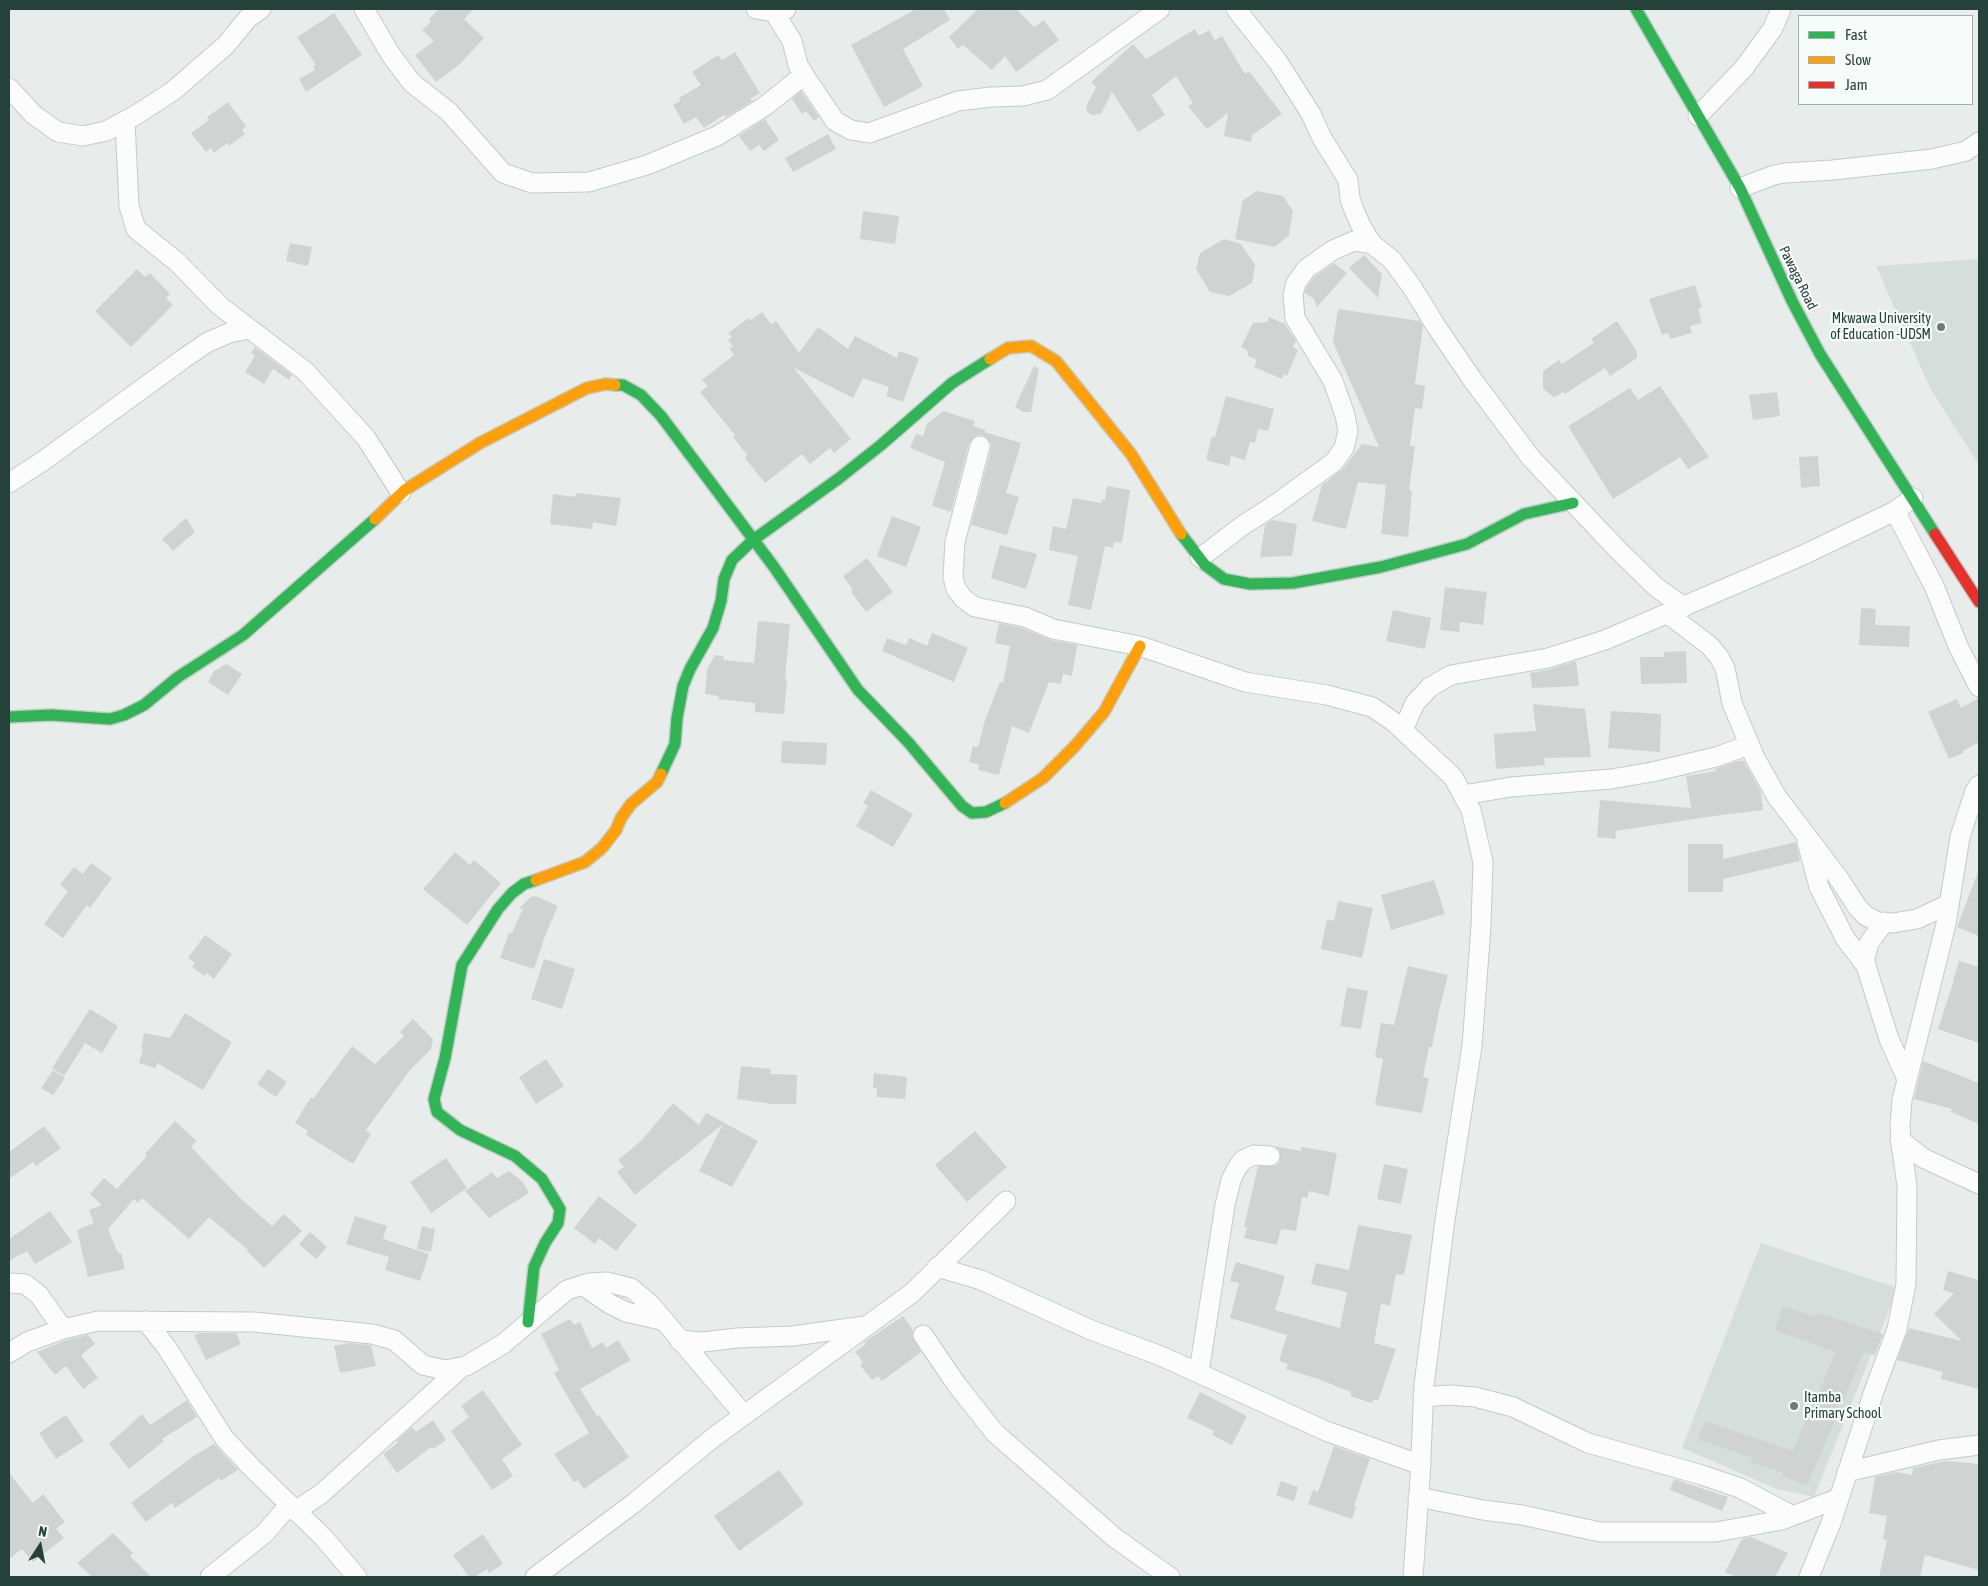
<!DOCTYPE html>
<html>
<head>
<meta charset="utf-8">
<style>
  body { margin:0 }
  #map { position:relative; width:1988px; height:1586px; overflow:hidden; background:#e8edeb; font-family:"Asap Condensed",sans-serif }
  canvas { display:block }
  .frame { position:absolute; inset:0; border:10px solid #24423a; pointer-events:none }
  .legend { position:absolute; left:1798px; top:15px; width:175px; height:90px; box-sizing:border-box; background:#f7fbf9; border:1px solid #a3b1ad; margin:0; padding:6px 9px; list-style:none; font-size:15px; color:#24423a }
  .legend li { display:flex; align-items:center; gap:10px; height:25px }
  .legend b { width:25px; border:1px solid #a3b1ad }
  .north { position:absolute; left:15px; top:1521px; width:50px; height:50px; -webkit-text-stroke:4px #f7fbf9; paint-order:stroke; rotate:11deg; font-size:14px; font-weight:700; line-height:20px; text-align:center; color:#24423a }
  .north::after { content:''; display:block; margin:auto; width:18px; height:22px; background:#24423a; clip-path:polygon(50% 0,100% 100%,50% 72%,0 100%) }
</style>
</head>
<body>
<div id="map">
<canvas width="1988" height="1586"></canvas>
<div class="frame"></div>
<ul class="legend">
<li><b style="height:6px;background:#30b455"></b>Fast</li>
<li><b style="height:6px;background:#ff9f0a"></b>Slow</li>
<li><b style="height:6px;background:#e5322d"></b>Jam</li>
</ul>
<div class="north">N</div>
</div>
<script>
const ctx = document.querySelector('canvas').getContext('2d');
ctx.lineJoin = 'round';
function fill(path, color) { ctx.fillStyle = color; ctx.fill(path, 'evenodd'); }
const toPath = rows => new Path2D(rows.map(r => 'M' + r).join(''));
function strokePath(path, color, width, dash) { ctx.strokeStyle = color; ctx.lineWidth = width; ctx.lineCap = dash ? 'butt' : 'round'; ctx.setLineDash(dash || []); ctx.stroke(path); }
function drawText(font, color, halo, rows, align = 'center') {
  ctx.font = font + ' "Asap Condensed",sans-serif'; ctx.lineWidth = 4.5; ctx.setLineDash([]); ctx.textBaseline = 'middle'; ctx.strokeStyle = halo; ctx.fillStyle = color; for (const [text, x, y, turn = 0] of rows) {
    ctx.save(); ctx.translate(x, y); ctx.rotate((+turn || 0) * Math.PI / 180); ctx.textAlign = isNaN(turn) ? turn : align; if (halo) ctx.strokeText(text, 0, 0); ctx.fillText(text, 0, 0); ctx.restore();
  }
}
fill(toPath([
  [1979,259,1979,465,1930,388,1876,266],
  [1761,1243,1898,1288,1814,1497,1777,1489,1682,1448]
]), '#d6dedb');
fill(toPath([
  [439,9,474,9,464,19,484,38,460,64,436,82,415,55,434,41,422,30,431,22,429,19],
  [916,9,944,9,950,20,903,49,923,86,884,107,851,45],
  [978,9,1016,9,1034,27,1044,20,1059,40,1016,72,1005,56,992,70,963,45,958,49,949,37],
  [334,13,362,55,306,92,299,79,315,70,313,67,316,65,297,37],
  [1195,29,1199,36,1209,30,1215,40,1222,36,1245,74,1249,71,1282,114,1252,135,1251,142,1224,136,1228,113,1207,129,1188,106,1193,103,1176,76,1152,95,1165,115,1138,132,1112,92,1101,114,1092,115,1087,112,1086,107,1096,87,1091,82,1133,44,1146,59],
  [735,52,760,93,750,99,752,101,726,117,724,115,704,128,696,117,684,124,673,105,680,101,679,98,701,85,692,72,718,55,722,60],
  [801,91,819,117,814,121,806,111,802,114,792,99],
  [228,102,246,126,242,130,245,134,229,146,227,143,214,153,211,148,206,152,191,133,209,120,207,117],
  [765,119,779,140,764,151,759,145,750,151,739,136],
  [828,134,836,149,793,172,785,158],
  [1257,191,1283,196,1293,211,1289,235,1275,247,1235,239,1243,200],
  [863,211,899,216,895,244,860,239],
  [1224,239,1241,244,1255,265,1252,283,1229,296,1210,292,1196,269,1200,253],
  [290,243,312,247,308,266,286,261],
  [1364,255,1382,274,1378,298,1349,268],
  [1334,263,1347,273,1317,307,1314,299,1305,293,1306,288,1314,277],
  [137,269,145,277,150,273,170,294,166,298,173,305,131,347,95,311],
  [1695,285,1702,308,1698,309,1702,323,1690,326,1692,333,1670,339,1668,333,1662,335,1649,299],
  [1338,309,1420,321,1423,326,1415,384,1425,386,1422,409,1415,408,1410,446,1415,446,1409,490,1412,491,1408,537,1381,534,1386,485,1358,482,1346,529,1312,521,1322,485,1343,469,1362,444,1379,447,1333,342],
  [762,312,771,324,776,321,799,353,818,327,848,349,855,336,897,358,899,351,919,358,903,402,886,396,889,387,863,378,853,398,794,368,851,439,834,453,830,448,810,464,802,454,765,483,745,458,747,455,733,437,735,435,700,392,708,386,702,380,734,355,729,348,733,347,728,340,732,337,728,333,749,318,751,320],
  [1269,317,1285,324,1296,341,1293,347,1298,350,1287,376,1284,374,1282,379,1254,367,1257,360,1248,356,1247,350,1241,347,1253,323,1267,322],
  [1617,321,1637,352,1637,358,1610,376,1605,368,1565,394,1564,392,1554,397,1543,389,1543,371,1559,360,1562,364,1594,343,1591,339],
  [255,347,292,375,289,380,273,369,264,384,245,372,255,356,251,353],
  [1034,366,1039,369,1031,412,1023,412,1015,407],
  [1660,386,1709,457,1688,469,1680,457,1613,499,1568,426,1630,388,1638,400],
  [1777,392,1780,416,1753,420,1749,395],
  [1226,396,1274,409,1268,431,1258,429,1255,443,1250,442,1245,460,1231,456,1229,466,1206,460,1212,436,1215,437],
  [943,411,975,421,973,426,985,430,985,432,1021,443,1006,493,1019,497,1007,535,971,525,991,449,991,443,983,435,977,435,969,443,951,512,932,506,945,462,910,448,915,436,917,434,923,436,927,424],
  [1818,456,1820,486,1801,488,1799,457],
  [1107,486,1130,490,1122,543,1114,542,1113,548,1105,546,1091,610,1068,605,1078,556,1049,550,1053,526,1066,529,1073,498,1101,503,1102,499,1105,500],
  [576,493,621,498,616,526,593,522,592,529,550,524,553,494,575,497],
  [892,516,921,527,906,567,877,556],
  [186,518,195,532,173,551,162,539],
  [1272,520,1297,524,1292,556,1260,557,1265,525],
  [1000,545,1037,554,1026,589,991,578],
  [867,558,893,592,866,612,851,592,853,590,843,576],
  [1445,587,1487,592,1483,625,1460,622,1459,632,1440,630],
  [1861,608,1876,609,1875,625,1910,626,1909,647,1859,645],
  [1393,610,1431,618,1425,649,1386,641],
  [758,621,790,624,785,679,787,679,784,714,755,712,755,703,718,699,719,696,705,694,707,669,715,655,724,656,723,660,754,663],
  [999,623,1022,628,1051,640,1077,645,1072,676,1063,674,1061,684,1049,682,1029,733,1012,726,999,775,978,770,979,765,969,762,973,746,978,747,985,720,1000,682,1003,683,1010,646,995,643],
  [932,633,968,648,954,682,882,651,887,638,906,645,909,638,927,646],
  [1686,651,1687,683,1641,684,1640,657,1664,657,1664,652],
  [1576,661,1579,686,1532,688,1530,673,1551,669],
  [226,664,242,674,228,695,208,682,214,671],
  [1979,698,1979,742,1963,751,1963,753,1949,759,1928,712,1957,699,1961,708],
  [1533,704,1585,709,1591,757,1544,758,1545,765,1496,769,1494,734,1536,731],
  [1611,711,1661,714,1660,752,1608,748],
  [782,741,827,743,826,765,781,763],
  [1737,761,1744,761,1761,792,1763,810,1714,816,1615,831,1616,839,1597,837,1600,800,1691,808,1686,776,1716,771,1715,769],
  [871,790,913,814,893,847,856,826,868,806,863,803],
  [1796,842,1800,861,1723,879,1723,892,1688,892,1688,844,1723,844,1723,859],
  [455,852,470,865,474,860,501,883,467,925,423,889],
  [91,863,112,878,90,908,87,905,63,938,44,924,68,891,60,885,74,867,83,874],
  [1978,872,1979,872,1979,936,1957,927],
  [1434,880,1445,914,1391,930,1381,895],
  [536,896,558,906,545,936,534,969,500,958,509,933,512,933,523,909,519,908,531,897],
  [1338,901,1373,908,1362,958,1321,949,1327,919,1334,921],
  [205,935,232,954,214,979,207,973,205,976,192,967,195,963,188,958],
  [544,959,575,969,562,1009,531,999],
  [1959,961,1979,967,1979,1043,1938,1029,1954,980,1953,980],
  [1408,966,1448,975,1439,1011,1432,1047,1429,1047,1423,1077,1429,1078,1422,1113,1375,1105,1383,1059,1375,1057,1381,1023,1394,1025],
  [1347,987,1368,991,1361,1029,1340,1026],
  [90,1009,118,1026,102,1053,85,1043,64,1076,52,1068],
  [185,1013,232,1042,203,1090,157,1063,156,1068,139,1063,143,1049,141,1049,144,1033,170,1038],
  [413,1019,433,1039,431,1049,410,1070,366,1130,371,1134,353,1164,306,1135,308,1131,295,1123,311,1097,313,1099,352,1046,375,1064,404,1036,400,1032],
  [546,1059,564,1086,536,1104,519,1077],
  [1923,1061,1979,1083,1979,1124,1951,1112,1952,1109,1914,1099],
  [741,1066,771,1069,770,1074,797,1075,796,1104,772,1104,737,1099],
  [268,1069,287,1082,276,1097,257,1084],
  [53,1070,65,1078,53,1095,41,1088],
  [874,1073,907,1077,905,1099,877,1097,877,1088,873,1088],
  [673,1103,699,1125,706,1113,758,1141,732,1187,699,1171,723,1124,635,1195,617,1172,624,1167,618,1160,642,1140],
  [175,1121,197,1141,191,1147,239,1197,272,1226,284,1214,302,1231,264,1268,247,1251,248,1250,209,1217,189,1239,142,1198,138,1203,134,1199,108,1229,118,1253,121,1253,125,1269,88,1277,77,1230,94,1223,89,1210,102,1205,90,1194,104,1178,117,1189,147,1156,145,1154],
  [44,1126,61,1148,36,1166,33,1162,9,1179,9,1152],
  [975,1131,1007,1167,967,1202,935,1165],
  [1275,1146,1301,1151,1301,1147,1337,1153,1329,1196,1309,1191,1307,1198,1302,1197,1296,1231,1281,1229,1277,1245,1244,1238,1247,1227,1244,1227,1258,1166,1275,1166,1280,1162,1280,1151],
  [446,1158,467,1188,431,1213,410,1182],
  [1384,1164,1408,1169,1401,1204,1377,1199],
  [509,1171,523,1182,529,1193,489,1218,465,1191,492,1172,497,1178],
  [599,1196,637,1225,616,1251,599,1238,595,1244,574,1228],
  [50,1211,72,1242,35,1264,27,1251,9,1261,9,1239],
  [355,1216,387,1226,383,1239,429,1254,420,1281,385,1270,389,1257,346,1244],
  [1358,1225,1412,1235,1404,1275,1396,1274,1390,1306,1381,1304,1374,1343,1396,1349,1378,1401,1373,1399,1372,1403,1350,1396,1351,1392,1318,1379,1286,1369,1288,1364,1279,1361,1287,1335,1230,1318,1239,1283,1230,1281,1236,1262,1285,1276,1275,1310,1340,1328,1347,1292,1311,1284,1316,1263,1349,1270],
  [422,1226,435,1229,431,1252,417,1249],
  [310,1232,327,1247,316,1259,299,1244],
  [1948,1271,1979,1280,1979,1389,1941,1379,1943,1372,1897,1360,1909,1328,1962,1341,1934,1314,1954,1293,1943,1290],
  [1783,1306,1816,1317,1818,1313,1883,1334,1875,1355,1864,1352,1807,1486,1782,1476,1784,1473,1751,1462,1752,1458,1698,1439,1705,1421,1793,1451,1836,1352,1775,1330],
  [903,1316,913,1330,912,1336,921,1352,882,1381,878,1376,872,1380,860,1365,863,1362,855,1352,866,1344,864,1342],
  [570,1319,574,1325,580,1322,592,1348,603,1342,606,1348,618,1340,631,1360,580,1389,597,1416,599,1415,629,1457,584,1489,578,1480,574,1482,554,1454,589,1433,554,1373,559,1370,541,1334],
  [199,1333,236,1333,241,1344,206,1360,194,1335],
  [88,1335,95,1344,81,1355,98,1378,83,1389,66,1366,55,1375,37,1352,66,1340],
  [348,1343,371,1345,376,1366,340,1373,334,1346],
  [483,1390,522,1445,502,1459,513,1476,492,1490,451,1431,469,1417,461,1406],
  [1200,1392,1247,1416,1232,1445,1212,1435,1214,1431,1187,1418],
  [187,1400,197,1417,162,1439,164,1441,129,1469,109,1444,142,1414,150,1425],
  [66,1415,84,1441,56,1459,39,1433],
  [433,1420,446,1440,433,1449,431,1447,397,1473,383,1454,398,1443,396,1441,412,1427,416,1432],
  [214,1444,238,1470,221,1481,219,1478,175,1508,172,1503,146,1522,131,1503,195,1455],
  [1334,1446,1370,1459,1354,1506,1356,1507,1352,1519,1308,1504,1313,1490,1318,1492],
  [1946,1461,1979,1464,1979,1570,1925,1555,1920,1577,1879,1577,1887,1540,1883,1539,1887,1516,1869,1513,1875,1477,1896,1472,1912,1475,1913,1468],
  [779,1470,804,1504,739,1551,714,1516],
  [9,1473,33,1503,43,1494,65,1522,56,1529,64,1538,33,1562,22,1549,9,1559],
  [1674,1479,1728,1497,1722,1511,1670,1490],
  [1281,1481,1298,1487,1294,1501,1276,1495],
  [113,1533,133,1553,130,1556,151,1577,92,1577,77,1563],
  [483,1534,503,1564,489,1573,487,1569,475,1577,469,1577,453,1555],
  [1751,1537,1788,1553,1775,1577,1737,1577,1725,1572,1742,1539]
]), '#cfd4d2');
const street = toPath([
  [364,9,391,55,412,83,449,112,503,173,532,183,589,182,647,165,717,136,765,106,804,75],
  [756,9,774,12,786,9],
  [1236,9,1278,62,1311,114,1322,138,1348,180,1350,199,1354,210,1361,226,1372,244],
  [774,12,792,41,798,65,804,75,835,121,851,130,869,133,958,101,991,97,1023,96,1047,90,1160,9],
  [9,88,34,115,58,132,83,136,106,131,136,115,173,91,226,45,248,18,261,9],
  [1698,116,1744,68,1773,28,1781,9],
  [125,121,129,206,136,229,177,262,220,306,305,371,366,438,401,493],
  [1740,188,1774,175,1785,173,1833,170,1932,159,1966,151,1979,142],
  [980,446,955,542,953,577,956,589,964,599,975,607,1025,617,1053,629,1140,646,1245,682,1327,695,1372,707,1394,722,1453,777,1471,810,1483,862,1481,926,1472,1046,1445,1220,1424,1385,1420,1478,1413,1577],
  [9,483,43,461,183,359,208,342,229,333,249,329],
  [1895,511,1934,586,1958,646,1979,687],
  [1200,558,1242,526,1276,504,1334,462,1344,448,1348,431,1345,415,1333,381,1295,318,1293,295,1296,283,1306,269,1333,250,1354,241,1372,244,1392,260,1412,287,1436,326,1472,379,1531,458,1619,551,1656,587,1684,607],
  [1668,614,1710,646,1719,657,1725,668,1732,703,1755,758,1777,797,1837,876,1858,908,1866,916,1878,922,1893,923,1917,919,1949,904],
  [1403,730,1415,703,1430,687,1451,675,1548,658,1605,640,1801,556,1895,511,1913,498],
  [1463,795,1511,787,1611,779,1652,772,1716,757,1749,745],
  [1807,842,1819,887,1845,938,1866,966],
  [1884,922,1869,943,1865,958,1866,966,1889,1039,1907,1079],
  [1900,1140,1923,1158,1979,1184],
  [937,1267,981,1280,1091,1330,1161,1356,1326,1431,1421,1465],
  [9,1283,25,1284,39,1295,63,1329],
  [582,1285,610,1304,626,1312,665,1321],
  [146,1321,167,1348,224,1438,251,1467,323,1537,357,1577],
  [923,1335,957,1385,995,1433,1115,1538,1170,1577],
  [679,1340,703,1342,737,1338,793,1336,865,1326],
  [9,1353,27,1342,63,1329,98,1321,254,1322,372,1334,394,1340,423,1365,445,1370,466,1366,503,1344,567,1290,589,1283,607,1282,631,1288,650,1304,744,1415],
  [1199,1372,1225,1205,1231,1180,1237,1168,1243,1160,1254,1155,1270,1156],
  [1423,1397,1449,1395,1475,1397,1513,1407,1588,1443,1702,1475,1740,1488,1793,1516],
  [1847,1472,1939,1450,1979,1445],
  [1418,1497,1483,1510,1522,1515,1600,1532,1716,1532,1782,1520,1839,1498],
  [295,1511,321,1494,462,1367],
  [210,1577,265,1533,289,1505],
  [535,1577,634,1503,714,1437,912,1293,1006,1201],
  [1809,1577,1831,1523,1873,1394,1897,1329,1906,1284,1907,1186,1901,1144,1900,1126,1902,1100,1946,924,1960,837,1975,791,1979,785]
]);
const fast = toPath([
  [1636,9,1740,188,1792,301,1820,354,1935,534],
  [615,385,623,385,641,395,661,416,774,567,858,690,908,742,962,806,972,813,986,812,1005,803],
  [1181,534,1205,565,1224,579,1250,584,1293,583,1381,567,1467,544,1524,514,1573,503],
  [9,717,51,715,110,719,124,715,144,705,178,677,243,635,375,519],
  [661,774,675,744,677,718,683,686,690,669,713,628,721,601,724,579,732,560,753,540,838,479,881,445,952,383,990,359],
  [528,1322,534,1267,545,1243,558,1223,560,1209,542,1179,515,1156,460,1130,437,1112,434,1099,445,1058,462,965,498,909,512,893,524,884,536,880]
]);
const slow = toPath([
  [990,359,1008,348,1031,346,1056,361,1131,454,1181,534],
  [375,519,405,490,480,443,587,388,606,384,615,385],
  [1005,803,1043,778,1075,746,1104,712,1140,646],
  [536,880,585,862,602,848,616,830,621,818,631,804,657,782,661,774]
]);
const jam = toPath([
  [1935,534,1979,602]
]);
strokePath(street, '#c5cac8', 21);
strokePath(fast, '#c3cbc8', 14);
strokePath(slow, '#c3cbc8', 14);
strokePath(jam, '#c3cbc8', 14);
strokePath(street, '#fcfcfc', 19);
strokePath(fast, '#30b455', 11);
strokePath(slow, '#ff9f0a', 11);
strokePath(jam, '#e5322d', 11);
for (const [x, y, r, color] of [
  [1941,327,5,"#697e78"],
  [1794,1406,5,"#697e78"]
]) { const dot = new Path2D(); dot.arc(x, y, r, 0, 2 * Math.PI); ctx.fillStyle = color; ctx.fill(dot); strokePath(dot, '#f7fbf9', 2); }
drawText('14px', '#24423a', '#f7fbf9', [
  ["Pawaga Road",1798,278,64]
]);
drawText('14px', '#24423a', '#f7fbf9', [
  ["Mkwawa University",1931,319],
  ["of Education -UDSM",1931,335],
  ["Itamba",1804,1398,"left"],
  ["Primary School",1804,1414,"left"]
], 'right');
</script>
</body>
</html>
